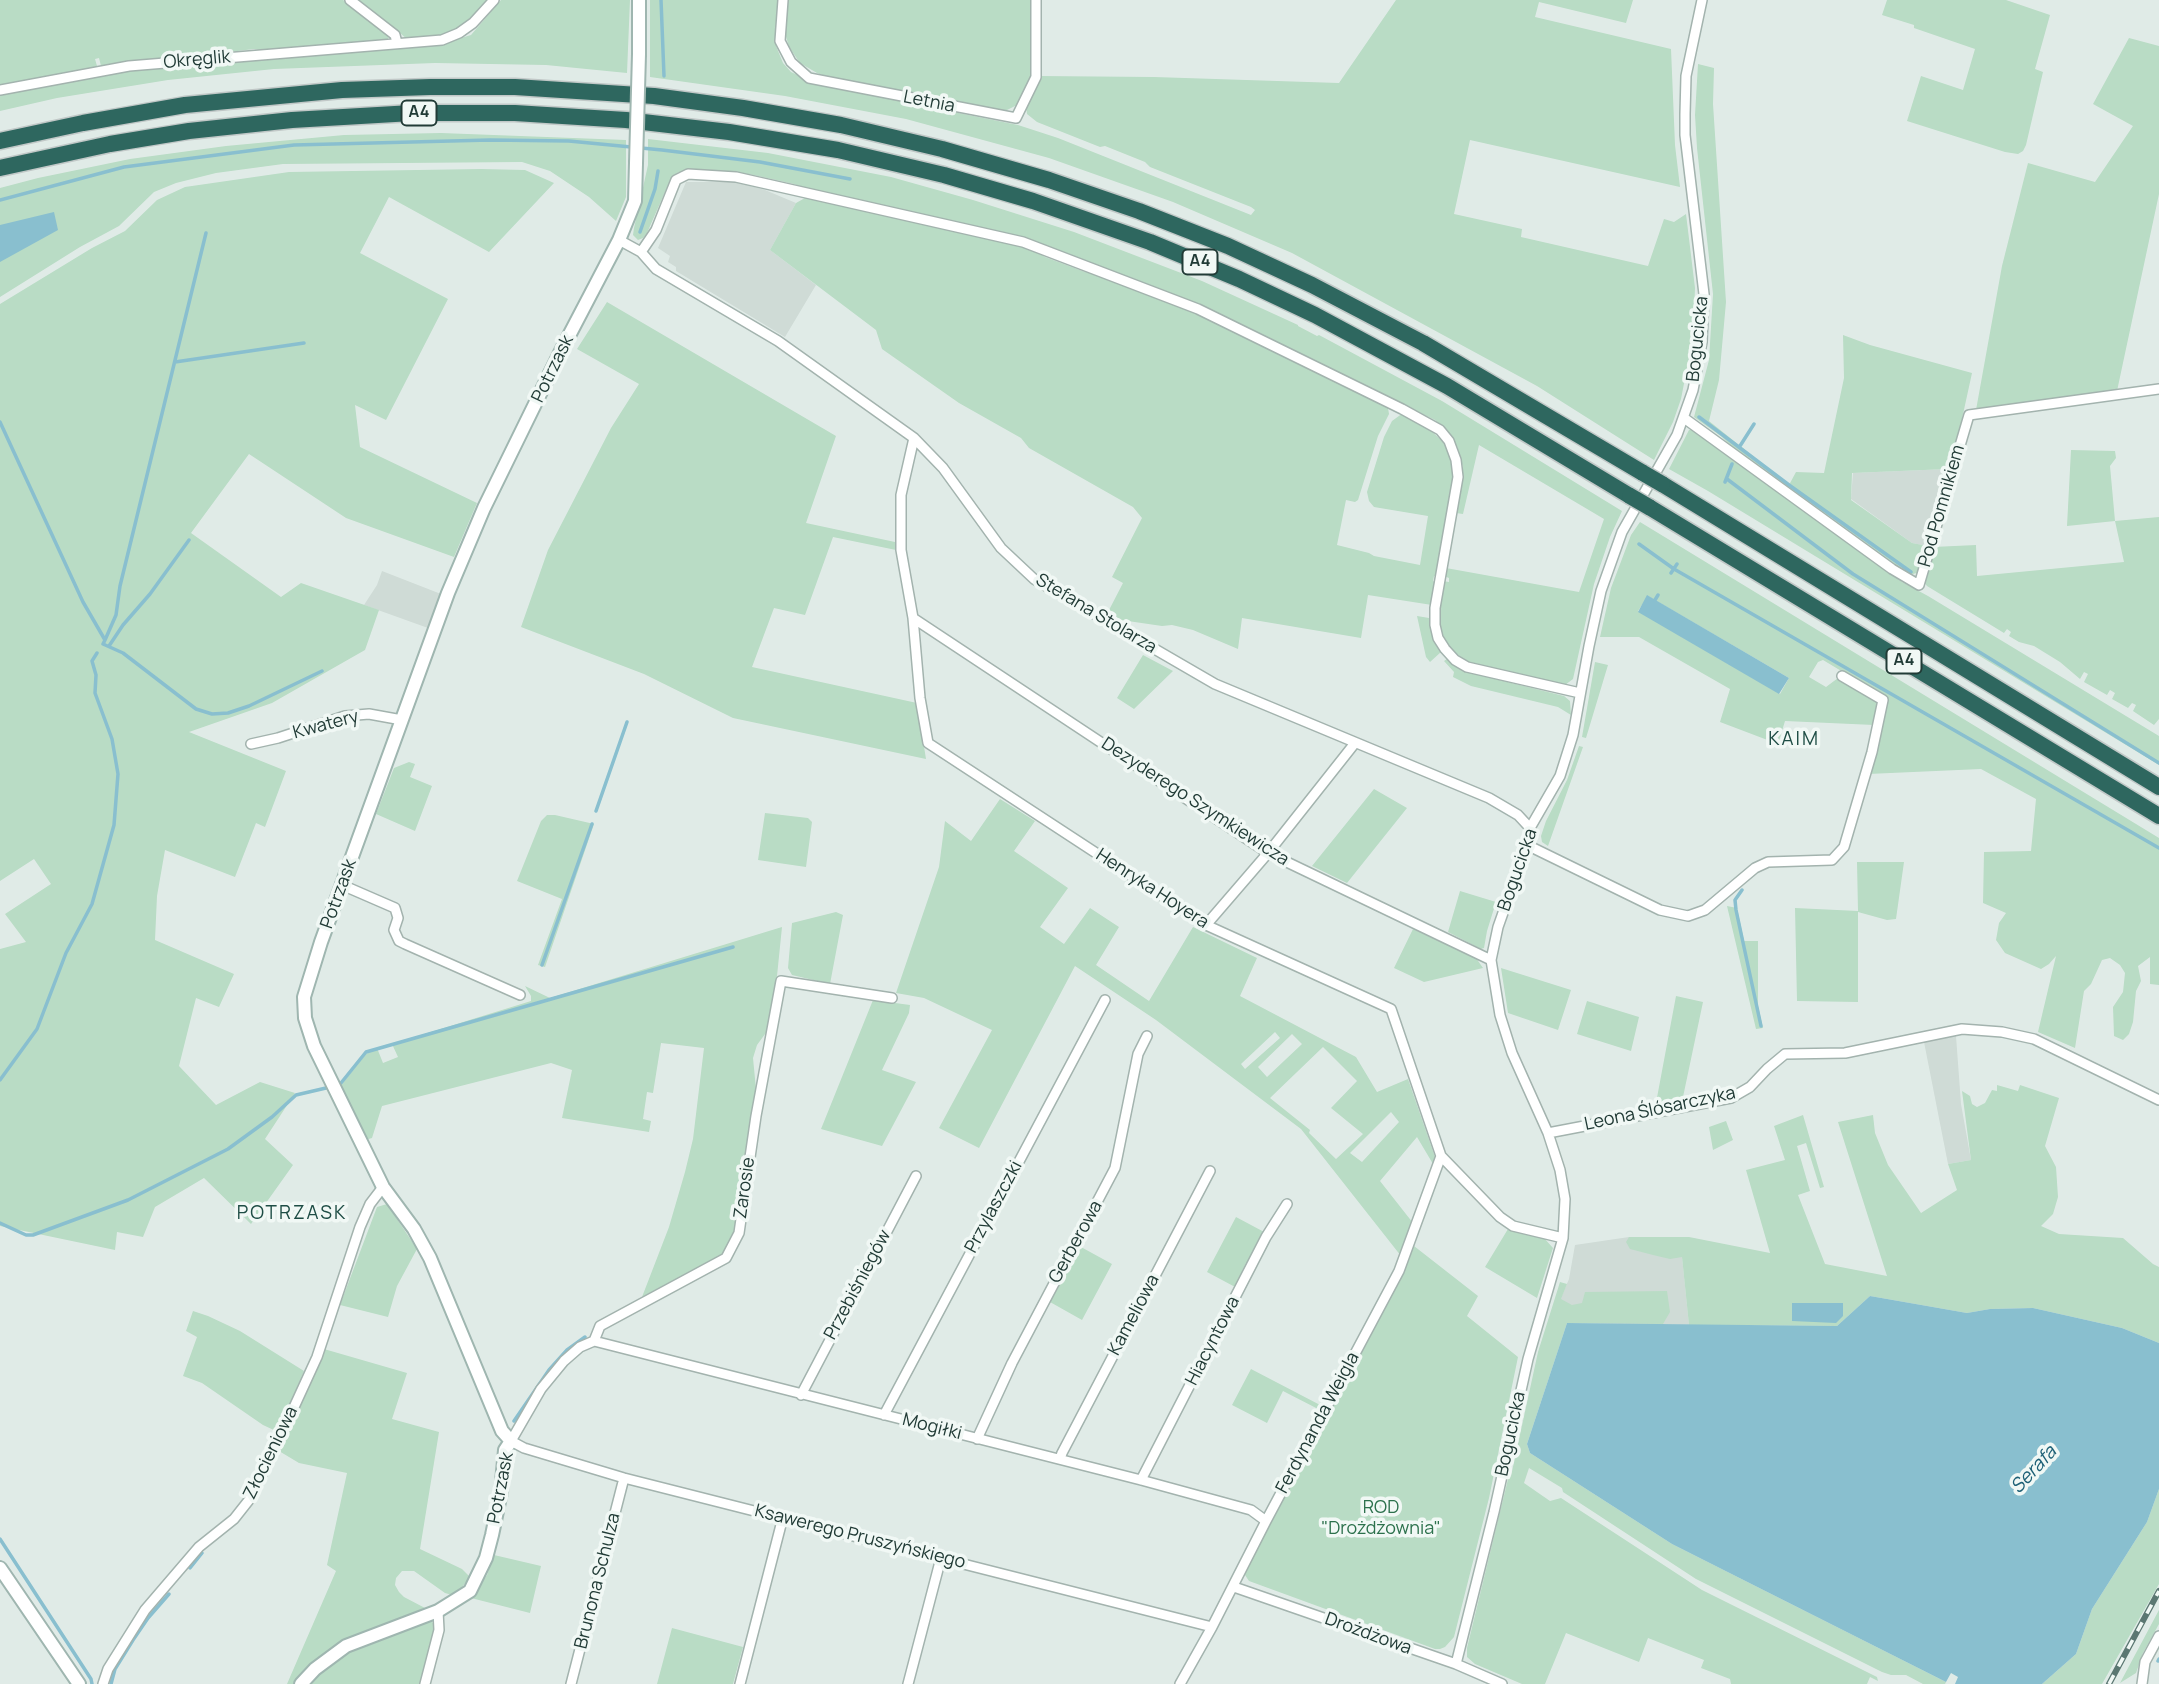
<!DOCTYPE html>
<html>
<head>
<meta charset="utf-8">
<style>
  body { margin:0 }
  canvas { display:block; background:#e0ebe7 }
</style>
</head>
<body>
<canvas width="2159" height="1684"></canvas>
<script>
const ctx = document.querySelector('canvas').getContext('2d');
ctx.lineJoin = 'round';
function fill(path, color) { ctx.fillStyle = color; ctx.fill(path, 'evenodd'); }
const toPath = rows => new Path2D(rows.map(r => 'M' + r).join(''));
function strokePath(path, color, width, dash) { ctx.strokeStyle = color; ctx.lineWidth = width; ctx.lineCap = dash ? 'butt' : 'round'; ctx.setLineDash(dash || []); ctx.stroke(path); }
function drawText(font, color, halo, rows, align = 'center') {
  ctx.font = font + ' Manrope,sans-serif'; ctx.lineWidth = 7; ctx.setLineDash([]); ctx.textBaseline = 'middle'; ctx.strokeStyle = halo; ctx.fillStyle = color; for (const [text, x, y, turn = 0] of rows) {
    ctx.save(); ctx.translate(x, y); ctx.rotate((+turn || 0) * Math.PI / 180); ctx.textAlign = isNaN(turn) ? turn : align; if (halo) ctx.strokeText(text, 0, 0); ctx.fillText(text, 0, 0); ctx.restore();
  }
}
fill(toPath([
  [686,182,736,182,765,190,796,203,770,250,816,285,785,337,676,271,676,267,668,262,670,256,658,248],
  [1947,469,1928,546,1912,543,1851,499,1853,473],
  [382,571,441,594,428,628,364,605,377,585],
  [1956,1036,1961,1104,1971,1160,1948,1164,1924,1042],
  [1629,1237,1680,1237,1689,1325,1567,1323,1552,1319,1569,1279,1575,1245]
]), '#cfdbd6');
fill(toPath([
  [0,0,343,0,369,18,389,36,387,41,266,51,254,49,104,67,101,66,99,58,95,59,97,66,92,70,0,87],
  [354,0,491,0,459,30,441,37,407,39,393,27],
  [501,0,630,0,627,73,546,65,435,63,274,69,168,80,57,98,0,111,0,94,139,68,444,43,471,35],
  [650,0,778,0,776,46,783,63,791,72,806,79,849,91,1018,125,1058,138,1251,215,1255,210,1251,207,1150,167,1145,162,1105,146,1100,147,1037,122,1027,114,1026,107,1036,90,1038,76,1154,77,1339,83,1396,0,1633,0,1626,23,1539,2,1535,17,1671,49,1675,145,1680,187,1470,140,1454,214,1522,229,1521,237,1648,266,1664,219,1674,222,1686,214,1695,288,1693,337,1681,399,1673,422,1654,460,1537,386,1292,253,1173,202,1049,158,906,119,785,96,650,77],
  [787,0,1031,0,1030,81,1017,105,1005,111,833,79,817,73,800,63,789,47,785,33],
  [1887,0,2006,0,2050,15,2035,69,2043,72,2026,145,2023,151,2018,154,2005,152,1907,121,1921,76,1963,90,1975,49,1914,28,1914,25,1882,15],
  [2129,38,2159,46,2159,194,2117,391,1976,410,2002,266,2028,163,2095,182,2133,126,2093,104],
  [1698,64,1714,68,1713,104,1726,302,1719,380,1709,421,1789,485,1796,472,1824,473,1844,378,1843,335,1870,345,1972,373,1960,428,1947,469,1852,473,1851,500,1912,543,1928,546,1920,570,1917,573,1909,575,1894,566,1735,450,1722,437,1694,417,1709,360,1713,294,1697,148,1695,115],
  [441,133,626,140,626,197,616,221,589,197,550,171,522,162,283,164,216,173,176,183,154,192,119,226,80,247,0,297,0,188,38,178,130,159,226,146,344,135],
  [648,139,768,153,891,177,973,200,1074,232,1202,281,1298,325,1298,326,1317,336,1319,335,1442,401,1622,511,1610,537,1594,584,1573,679,1565,685,1470,664,1448,647,1442,633,1438,617,1443,581,1449,582,1449,578,1444,576,1446,568,1579,592,1604,519,1479,445,1463,514,1456,513,1463,467,1457,446,1451,435,1435,420,1267,338,1023,239,817,192,794,184,754,175,734,172,690,171,679,172,672,176,647,233,643,238,638,240,633,235,634,228,648,165],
  [481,169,525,170,554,183,489,252,389,197,360,253,448,299,386,420,355,405,360,447,477,503,454,557,346,518,249,454,191,533,281,597,301,583,379,610,365,650,272,703,189,732,286,771,265,827,256,823,235,877,165,850,157,896,155,940,234,974,219,1007,196,998,179,1066,216,1105,260,1082,295,1093,265,1139,293,1165,251,1224,204,1178,155,1207,143,1237,117,1232,115,1250,0,1226,0,949,26,942,5,914,51,884,34,859,0,881,0,304,92,248,125,231,157,200,185,187,289,172],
  [805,198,1031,248,1045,257,1085,272,1094,273,1197,312,1385,405,1388,408,1389,414,1378,436,1358,500,1355,502,1346,500,1337,545,1369,553,1374,556,1420,565,1428,516,1374,507,1369,501,1367,492,1384,437,1392,421,1403,413,1424,424,1442,441,1448,450,1454,474,1437,576,1434,576,1433,581,1436,583,1432,605,1368,595,1361,638,1242,618,1238,649,1193,630,1172,625,1162,626,1121,620,1108,612,1123,583,1112,577,1142,518,1133,507,1029,448,1021,438,959,403,882,349,876,330,770,250,796,203],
  [607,302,836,436,806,523,895,542,896,550,833,537,805,615,774,608,752,667,917,703,926,759,733,718,644,674,521,627,548,550,611,428,639,384,577,349],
  [1689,430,1693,430,1754,473,1902,582,1928,596,2159,736,2159,765,1708,491,1669,469],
  [2071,450,2115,451,2116,458,2110,466,2115,521,2159,517,2159,719,2154,725,2133,711,2136,705,2132,703,2128,708,2112,699,2115,693,2110,690,2107,695,2084,682,2088,674,2084,672,2080,679,2060,662,2034,646,2019,642,2009,636,2011,632,2007,629,2004,633,1927,586,1924,582,1933,547,1976,545,1977,576,2124,562,2115,521,2067,526],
  [1640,522,2159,838,2159,985,2150,984,2150,957,2138,966,2141,981,2136,991,2133,1022,2129,1034,2123,1040,2114,1036,2113,1007,2123,992,2125,973,2120,965,2110,958,2102,960,2091,984,2084,991,2075,1048,2038,1032,2056,956,2049,964,2041,969,2005,953,1996,940,1999,923,2006,913,1983,903,1984,852,2031,851,2036,799,1981,769,1868,774,1888,699,1823,660,1818,662,1809,677,1826,687,1838,678,1880,703,1874,725,1785,721,1778,744,1720,722,1730,689,1639,637,1600,637,1611,588,1631,535],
  [1648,596,1789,678,1780,694,1638,611],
  [1417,616,1429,618,1433,639,1441,652,1430,662,1426,657],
  [1143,655,1173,671,1134,709,1117,698],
  [1447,659,1467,672,1564,696,1570,701,1571,715,1558,707,1471,686,1453,677,1454,672,1444,661],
  [1595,662,1608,665,1586,738,1582,737],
  [1579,746,1583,747,1548,846,1542,842,1541,836,1546,821,1567,780],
  [409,762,415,764,410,777,432,786,415,831,376,814,394,768],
  [1374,789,1407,808,1347,883,1312,866],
  [1000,799,1035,821,1014,851,1068,888,1040,927,1064,944,1090,908,1119,927,1096,965,1149,1001,1193,927,1257,958,1240,996,1356,1057,1377,1092,1408,1079,1435,1157,1433,1164,1417,1137,1380,1181,1413,1223,1401,1256,1301,1129,1156,1020,1075,966,979,1148,939,1128,992,1030,924,998,896,993,939,867,945,821,971,841],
  [1275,1032,1280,1038,1245,1069,1241,1064],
  [1292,1034,1302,1044,1267,1077,1258,1067],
  [1323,1047,1357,1081,1331,1108,1363,1134,1336,1159,1309,1133,1310,1130,1270,1098],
  [1391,1112,1399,1122,1362,1162,1350,1153],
  [765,813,808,818,812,822,806,867,758,860],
  [547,815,555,815,594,824,545,967,538,965,562,899,517,881,541,821],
  [1857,862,1904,862,1896,919,1887,920,1858,912,1858,1002,1797,1001,1795,908,1858,911],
  [1460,891,1496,902,1487,931,1484,948,1481,949,1448,932],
  [1727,906,1737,908,1744,941,1758,941,1758,1006,1763,1028,1756,1029],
  [836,912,843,915,830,984,792,975,788,968,792,923],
  [782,927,777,976,768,1030,757,1045,753,1058,756,1089,745,1154,741,1157,739,1181,741,1191,734,1236,721,1255,642,1297,669,1227,685,1172,693,1139,704,1048,661,1043,653,1093,647,1092,643,1119,651,1121,649,1132,562,1118,572,1070,551,1063,382,1106,372,1138,365,1140,341,1085,366,1054,377,1048,383,1063,398,1057,392,1044,531,1001,531,996,525,986,550,998],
  [1413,929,1476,958,1483,968,1424,982,1394,968],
  [1501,968,1571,990,1558,1030,1508,1013],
  [1676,996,1703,1002,1683,1097,1656,1103],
  [873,1000,910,1005,909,1013,882,1070,916,1082,882,1146,821,1129],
  [1587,1001,1639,1017,1631,1051,1577,1034],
  [1997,1085,2018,1091,2020,1085,2059,1098,2045,1146,2056,1167,2058,1197,2053,1214,2041,1226,2059,1234,2123,1238,2153,1264,2159,1267,2159,1343,2122,1328,2033,1308,1990,1309,1967,1313,1870,1296,1837,1326,1689,1325,1682,1257,1670,1259,1653,1255,1630,1249,1626,1242,1629,1237,1689,1237,1770,1253,1746,1170,1785,1160,1774,1126,1803,1115,1824,1187,1820,1188,1806,1143,1797,1146,1810,1191,1798,1195,1825,1264,1887,1276,1838,1122,1873,1115,1875,1133,1888,1165,1921,1213,1957,1190,1948,1164,1971,1160,1962,1091,1970,1096,1972,1104,1977,1107,1985,1103,1992,1090,1997,1091],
  [1726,1121,1733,1140,1713,1150,1709,1127],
  [387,1204,417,1249,397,1286,388,1317,340,1305,377,1207],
  [1424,1210,1414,1246,1478,1296,1467,1316,1518,1357,1489,1498,1454,1637,1445,1647,1440,1649,1435,1649,1249,1581,1245,1575,1247,1564,1343,1383],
  [1236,1217,1266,1233,1250,1263,1246,1263,1242,1271,1244,1275,1237,1288,1207,1272],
  [1508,1229,1544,1238,1553,1248,1537,1298,1485,1267],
  [1081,1247,1112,1264,1082,1320,1050,1302],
  [1560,1282,1567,1284,1561,1299,1572,1305,1582,1303,1585,1292,1667,1291,1670,1312,1663,1324,1567,1323,1527,1444,1530,1453,1672,1544,1946,1682,1945,1684,1923,1684,1906,1675,1891,1675,1882,1672,1696,1579,1563,1492,1562,1488,1529,1468,1524,1483,1550,1501,1561,1498,1702,1590,1877,1677,1878,1681,1870,1677,1867,1684,1731,1684,1730,1679,1701,1668,1704,1660,1648,1638,1639,1662,1566,1633,1545,1684,1522,1684,1475,1664,1467,1657,1467,1648,1509,1475,1511,1476,1538,1352],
  [193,1311,208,1316,240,1331,304,1371,278,1432,263,1425,202,1383,183,1376,197,1337,186,1331],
  [324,1349,407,1373,392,1419,439,1432,420,1549,462,1569,470,1577,459,1591,452,1595,445,1593,414,1571,402,1571,396,1578,395,1585,399,1592,404,1597,425,1608,435,1627,420,1684,287,1684,336,1571,327,1565,347,1473,299,1463,279,1451,316,1372],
  [1251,1369,1322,1406,1320,1410,1283,1391,1267,1423,1232,1405],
  [2159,1489,2159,1584,2102,1684,2042,1684,2076,1654,2092,1609,2147,1522],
  [494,1555,541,1566,530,1613,471,1598,487,1575],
  [2159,1610,2159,1624,2143,1653,2136,1673,2120,1683],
  [672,1628,743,1647,733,1684,657,1684]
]), '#b9dcc5');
fill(toPath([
  [54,212,58,230,0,262,0,225],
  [1647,595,1789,678,1779,694,1638,612],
  [1870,1296,1967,1313,1990,1309,2033,1308,2122,1328,2159,1343,2159,1489,2147,1522,2092,1609,2076,1654,2042,1684,1955,1684,1958,1677,1951,1673,1946,1682,1672,1544,1530,1453,1527,1444,1567,1323,1837,1326],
  [1792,1303,1843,1303,1843,1316,1836,1323,1792,1321]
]), '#89bfcf');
strokePath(toPath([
  [661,0,664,76],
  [0,200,124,167,294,145,490,140,569,141,662,150,760,162,850,179],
  [640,232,655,189,658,171],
  [175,362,304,343],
  [1699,417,1789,485,1911,572],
  [0,422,83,602,105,640,103,644,123,653,196,709,212,714,228,713,249,706,322,671],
  [1740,446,1754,424],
  [1727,479,1853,574,2159,763],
  [1725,482,1732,464],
  [1639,544,1674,569,2159,848],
  [1671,573,1677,564],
  [1655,600,1658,595],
  [105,640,116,615,120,586,206,233],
  [109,646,123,625,150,594,189,540],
  [596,811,627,722],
  [1742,890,1735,900,1736,910,1761,1026],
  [542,965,592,824],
  [0,1080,37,1029,66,953,92,904,114,825,118,774,112,739,95,693,96,675,92,661,97,653],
  [341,1083,366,1052,733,947],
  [0,1223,26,1235,33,1235,128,1200,228,1149,272,1117,296,1095,326,1088],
  [514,1421,549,1370,567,1350,585,1337],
  [0,1539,91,1679,92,1684],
  [190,1568,202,1553],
  [2158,1661,2159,1659],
  [111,1684,115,1669,133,1640,148,1618,169,1594]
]), '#89bfcf', 3.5);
const street = toPath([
  [350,0,395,35,397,43],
  [783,0,780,41,791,62,809,78,1016,118,1036,77,1036,0],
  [0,90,129,66,442,40,459,33,473,23,494,0],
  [619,240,641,252,656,269,778,341,914,438,943,468,1001,548,1034,579,1215,684,1489,798,1518,815,1530,828],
  [641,252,656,230,676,180,688,174,736,177,1023,242,1198,309,1402,409,1440,430,1449,441,1456,460,1458,477,1435,608,1435,625,1438,638,1445,649,1455,660,1467,667,1580,693],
  [1684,418,1892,569,1919,585,1969,415,2159,389],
  [914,438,901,495,901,550,913,618,920,698,928,743,1206,925,1391,1009,1441,1156,1500,1217,1513,1226,1563,1238],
  [913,618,1268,853,1491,960],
  [251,744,278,738,345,716,369,714,402,720],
  [1527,845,1660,910,1688,916,1705,910,1755,868,1768,862,1832,860,1844,847,1872,752,1883,700,1842,676],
  [342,885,395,908,398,918,394,930,399,941,405,944,520,995],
  [1206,925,1268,853,1355,743],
  [892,998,781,981,756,1116,739,1233,726,1258,600,1326,594,1341,580,1347,564,1361,541,1389,511,1441,524,1448,624,1478,1212,1627],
  [1548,1133,1731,1098,1750,1087,1767,1069,1785,1054,1845,1053,1962,1029,2002,1032,2034,1039,2159,1100],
  [594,1341,1141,1480,1251,1510,1266,1521],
  [801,1395,916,1176],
  [884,1415,1105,1000],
  [977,1439,1012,1363,1115,1168,1138,1054,1147,1036],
  [1060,1459,1062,1453,1210,1171],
  [1141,1480,1266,1237,1287,1204],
  [1234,1587,1456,1664,1502,1684],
  [1456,1664,1494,1512,1528,1359,1563,1238,1565,1199,1560,1170,1548,1133,1512,1053,1500,1015,1491,960,1498,927,1527,845,1530,828,1560,776,1573,735,1589,646,1601,591,1622,532,1677,435,1693,390,1702,342,1704,294,1685,135,1685,114,1686,76,1702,0],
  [103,1684,108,1669,145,1610,199,1547,234,1519,249,1500,279,1440,317,1357,360,1227,370,1204,383,1187],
  [425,1684,439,1630,438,1611],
  [571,1684,624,1478],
  [740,1684,783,1517],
  [908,1684,941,1558],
  [1180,1684,1212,1627,1266,1521,1399,1271,1441,1156],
  [2142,1684,2145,1662,2159,1636]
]);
const secondary = toPath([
  [639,54,639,0],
  [0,1568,79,1684],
  [301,1684,315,1669,346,1646,438,1611,470,1591,486,1558,492,1535,501,1492,505,1450,511,1441,502,1431,430,1258,414,1229,383,1187,314,1046,305,1018,304,997,321,942,448,593,484,508,561,351,619,240,635,201,636,163]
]);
const highway = toPath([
  [0,141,83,123,185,105,342,90,430,87,515,87,654,96,743,108,841,125,942,149,1049,180,1139,211,1228,246,1312,285,1423,343,1643,473],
  [0,168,110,144,189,131,292,120,412,113,515,113,626,120,729,132,838,150,944,175,1033,201,1150,242,1239,279,1315,315,1447,386,1630,496],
  [1662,484,2159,787],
  [1649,507,2159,816]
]);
strokePath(street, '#a3b3ae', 12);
strokePath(secondary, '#9fb6b0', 16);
strokePath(highway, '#c1c8c7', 19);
strokePath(street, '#fff', 9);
strokePath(secondary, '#fff', 12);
strokePath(highway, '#2e675f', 16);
const rail = toPath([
  [2109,1684,2159,1591]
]);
strokePath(rail, '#5b7772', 6);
strokePath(rail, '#f1f8f5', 3.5, [10]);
const secondaryBridge = toPath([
  [636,163,639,54]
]);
const highwayBridge = toPath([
  [1643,473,1662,484],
  [1630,496,1649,507]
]);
strokePath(secondaryBridge, '#9fb6b0', 16, []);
strokePath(highwayBridge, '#c1c8c7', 19, []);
strokePath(secondaryBridge, '#fff', 12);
strokePath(highwayBridge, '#2e675f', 16);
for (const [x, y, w] of [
  [419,113,35],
  [1200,262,35],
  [1904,661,35]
]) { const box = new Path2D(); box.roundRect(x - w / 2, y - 12.5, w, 25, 5); ctx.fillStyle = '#f1f8f5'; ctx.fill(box); strokePath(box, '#213b36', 2); }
drawText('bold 16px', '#213b36', null, [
  ["A4",419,113],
  ["A4",1200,262],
  ["A4",1904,661]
]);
drawText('18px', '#213b36', '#f1f8f5', [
  ["Okręglik",197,60,-5],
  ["Letnia",929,102,11],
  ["Bogucicka",1698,339,-84],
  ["Potrzask",553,369,-64],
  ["Pod Pomnikiem",1942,506,-74],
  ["Stefana Stolarza",1096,614,31],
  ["Kwatery",326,725,-15],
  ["Dezyderego Szymkiewicza",1195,802,33],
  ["Bogucicka",1518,870,-71],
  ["Henryka Hoyera",1152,889,33],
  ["Potrzask",339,894,-70],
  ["Leona Ślósarczyka",1660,1109,-12],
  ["Zarosie",745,1188,-82],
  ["Przylaszczki",994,1207,-62],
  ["Gerberowa",1076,1242,-61],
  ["Przebiśniegów",858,1285,-62],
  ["Kameliowa",1134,1315,-62],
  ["Hiacyntowa",1213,1341,-63],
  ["Ferdynanda Weigla",1318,1423,-62],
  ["Mogiłki",932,1427,14],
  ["Bogucicka",1511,1434,-78],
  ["Złocieniowa",271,1453,-64],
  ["Potrzask",501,1488,-79],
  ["Ksawerego Pruszyńskiego",860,1537,14],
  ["Brunona Schulza",598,1581,-76],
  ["Drożdżowa",1368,1634,20]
]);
drawText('18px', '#2c714c', '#f1f8f5', [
  ["ROD",1381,1508],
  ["\"Drożdżownia\"",1381,1529]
]);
ctx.letterSpacing = '2px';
drawText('19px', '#1e4d45', '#f1f8f5', [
  ["KAIM",1794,740],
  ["POTRZASK",292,1214]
]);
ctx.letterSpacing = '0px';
drawText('italic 19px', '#1d6076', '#f1f8f5', [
  ["Serafa",2034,1470,-47]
]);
</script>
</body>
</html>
